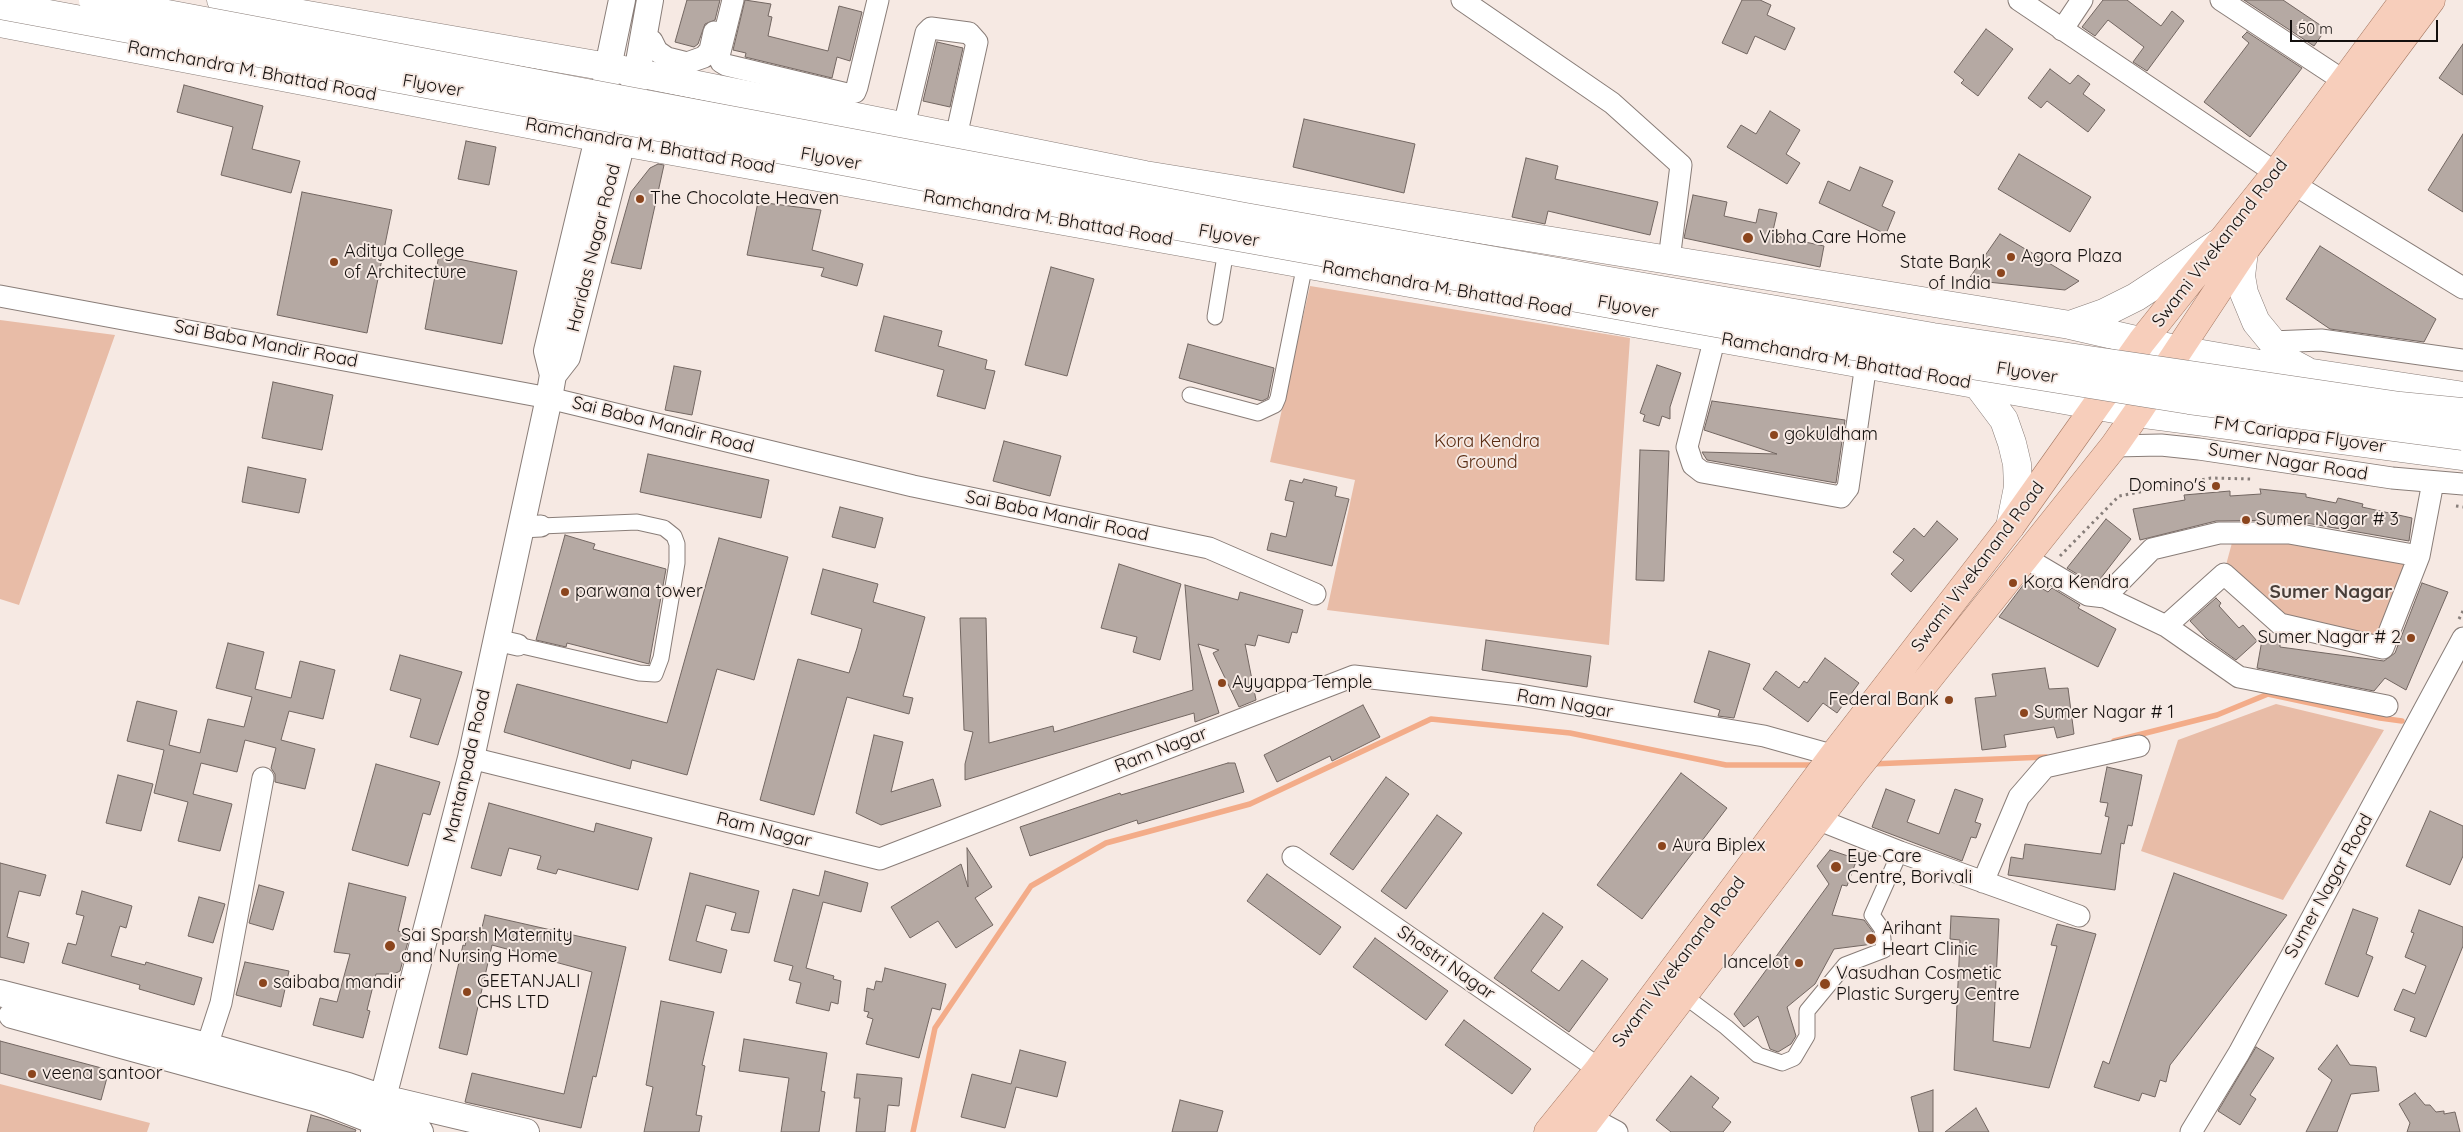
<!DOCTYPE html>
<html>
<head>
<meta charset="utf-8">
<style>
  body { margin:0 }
  #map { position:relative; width:2463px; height:1132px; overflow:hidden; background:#f6e9e3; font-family:Quicksand,sans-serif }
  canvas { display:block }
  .scale { position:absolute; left:2290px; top:20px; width:148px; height:22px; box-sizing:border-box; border:2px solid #14100e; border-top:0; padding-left:6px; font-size:15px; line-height:18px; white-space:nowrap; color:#14100e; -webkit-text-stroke:4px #f6e9e3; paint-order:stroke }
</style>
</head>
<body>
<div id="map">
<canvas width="2463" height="1132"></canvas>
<div class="scale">50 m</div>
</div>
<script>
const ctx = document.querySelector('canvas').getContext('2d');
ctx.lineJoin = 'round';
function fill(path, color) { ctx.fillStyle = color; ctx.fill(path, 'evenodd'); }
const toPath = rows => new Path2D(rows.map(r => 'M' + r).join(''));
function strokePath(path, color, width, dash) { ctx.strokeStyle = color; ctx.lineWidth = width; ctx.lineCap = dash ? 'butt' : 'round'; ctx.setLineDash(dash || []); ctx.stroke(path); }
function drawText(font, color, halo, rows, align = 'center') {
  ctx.font = font + ' Quicksand,sans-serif'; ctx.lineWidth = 4; ctx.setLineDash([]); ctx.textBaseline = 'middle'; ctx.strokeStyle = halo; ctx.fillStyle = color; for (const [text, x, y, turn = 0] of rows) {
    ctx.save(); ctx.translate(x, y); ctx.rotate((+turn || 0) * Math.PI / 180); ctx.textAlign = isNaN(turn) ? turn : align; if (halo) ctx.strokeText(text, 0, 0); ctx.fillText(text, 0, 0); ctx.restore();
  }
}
fill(toPath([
  [1310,286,1630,338,1609,645,1327,610,1355,480,1270,462],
  [0,320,115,335,19,605,0,599],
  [2295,537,2407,564,2378,636,2284,618,2226,565,2233,539],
  [2276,704,2384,730,2283,900,2141,851,2178,740],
  [0,1084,150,1123,147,1132,0,1132]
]), '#e8bca7');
strokePath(toPath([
  [2114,741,2217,715,2268,694,2380,718,2402,721],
  [1871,764,2046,757],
  [913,1132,935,1028,1031,886,1106,843,1250,804,1431,719,1570,733,1726,765,1816,765]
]), '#f3ac89', 5.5);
const building = toPath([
  [687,0,720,0,715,20,705,24,698,44,694,47,675,42,687,0],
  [745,0,771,4,768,16,772,17,768,36,828,51,839,6,862,12,850,61,837,57,832,78,745,57,746,53,733,50,745,0],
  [1742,0,1760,0,1771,5,1767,15,1795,28,1785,50,1755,36,1747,54,1722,43,1742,0],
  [2103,0,2127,0,2161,26,2172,11,2184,21,2147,71,2133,62,2144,47,2108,20,2095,36,2082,27,2103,0],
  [2244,0,2283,0,2326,29,2314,46,2244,0],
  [1986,29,2013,49,1978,96,1961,83,1964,80,1954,72,1986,29],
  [2247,32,2302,68,2250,137,2204,102,2249,43,2242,37,2247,32],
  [937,42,963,48,950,107,923,101,937,42],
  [2463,44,2463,95,2439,78,2463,44],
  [2050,69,2070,84,2078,75,2090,84,2083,94,2105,110,2088,132,2047,101,2041,108,2028,98,2050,69],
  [184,85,263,106,252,149,300,161,291,193,221,175,233,127,177,112,184,85],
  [1770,111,1800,130,1786,154,1800,163,1787,184,1727,147,1741,125,1756,134,1770,111],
  [1304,119,1415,144,1404,193,1293,167,1304,119],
  [2463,134,2463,212,2428,190,2463,134],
  [466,141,496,147,489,185,458,179,466,141],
  [2019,154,2091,197,2070,232,1998,189,2019,154],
  [1526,158,1558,166,1555,179,1658,202,1650,235,1548,211,1545,224,1512,217,1526,158],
  [658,164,664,165,641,269,611,263,631,192,650,168,658,164],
  [1860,167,1893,181,1882,206,1895,212,1886,234,1819,203,1828,181,1850,191,1860,167],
  [302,192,392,210,367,333,277,315,302,192],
  [1693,195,1727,202,1724,216,1756,223,1759,209,1777,213,1772,235,1824,246,1820,267,1684,238,1693,195],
  [758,202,821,210,812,250,863,264,857,286,821,276,824,268,747,255,758,202],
  [2000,234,2079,281,2065,290,1968,280,2000,234],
  [2320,246,2436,319,2424,342,2330,329,2286,299,2320,246],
  [439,255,517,271,502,344,425,329,439,255],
  [1051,267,1094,279,1067,376,1025,365,1051,267],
  [884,316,942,331,938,346,987,360,985,369,995,371,985,409,937,396,944,370,875,351,884,316],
  [1188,344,1274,368,1268,398,1262,401,1179,378,1188,344],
  [1657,365,1681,373,1670,407,1670,419,1662,416,1659,426,1643,421,1645,415,1640,413,1657,365],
  [674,366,701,371,692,415,665,410,674,366],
  [273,382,333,395,322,450,262,438,273,382],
  [1712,401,1845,420,1836,483,1707,460,1702,452,1777,454,1704,430,1712,401],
  [1004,441,1061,456,1050,496,993,481,1004,441],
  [1640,450,1669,451,1664,581,1636,580,1640,450],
  [648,454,769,480,761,518,640,492,648,454],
  [248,467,306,479,299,513,242,502,248,467],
  [1304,479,1337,487,1335,496,1349,499,1332,566,1267,550,1271,533,1286,537,1294,502,1285,500,1290,480,1302,483,1304,479],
  [2260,489,2306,494,2306,497,2336,503,2338,498,2363,504,2362,507,2412,518,2409,541,2289,520,2216,521,2140,540,2133,509,2185,500,2184,495,2230,491,2230,496,2261,494,2260,489],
  [840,507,883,518,875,548,832,537,840,507],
  [2106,519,2131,539,2097,583,2092,583,2067,568,2106,519],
  [1937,521,1958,539,1911,592,1891,574,1904,560,1893,552,1914,528,1924,537,1937,521],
  [565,535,595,544,593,549,666,569,649,664,567,643,566,647,536,640,565,535],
  [719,538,788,557,754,680,717,669,687,775,632,760,630,769,504,732,517,684,667,723,719,538],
  [1119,564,1181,584,1160,660,1133,652,1137,637,1101,628,1119,564],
  [823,569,878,584,873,602,925,617,903,696,913,698,909,714,847,697,814,815,760,800,798,659,849,673,857,648,862,629,811,614,823,569],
  [2027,580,2048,592,2052,588,2080,605,2078,608,2116,629,2098,667,1999,617,2027,580],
  [2422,583,2448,592,2406,690,2385,678,2374,691,2257,668,2262,640,2280,643,2280,647,2384,661,2395,653,2422,583],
  [1185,585,1238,600,1240,592,1303,610,1297,633,1292,632,1289,643,1258,635,1255,646,1245,644,1256,700,1239,707,1213,653,1219,650,1198,644,1219,713,1195,722,1194,713,965,780,965,764,973,732,964,730,960,618,986,618,989,743,1053,726,1054,732,1193,690,1185,585],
  [2216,598,2221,603,2219,606,2239,628,2243,625,2257,641,2236,660,2207,639,2190,621,2216,598],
  [1486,640,1591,656,1587,687,1482,670,1486,640],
  [228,643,264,652,255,689,291,698,300,661,335,670,323,719,289,711,281,740,315,749,305,789,275,782,275,774,271,768,276,748,245,740,237,772,201,763,193,794,232,804,220,851,178,841,188,802,154,793,164,750,127,741,137,701,177,711,169,745,200,753,208,719,244,727,252,697,216,688,228,643],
  [1709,651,1750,664,1734,718,1718,716,1720,710,1694,702,1709,651],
  [400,655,462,672,438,745,410,737,421,699,390,690,400,655],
  [1825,658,1859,683,1837,713,1823,703,1808,722,1763,689,1776,671,1799,688,1804,681,1807,683,1825,658],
  [2045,668,2049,689,2068,688,2074,734,2057,738,2054,727,2004,735,2006,747,1982,750,1975,698,1996,696,1992,674,2045,668],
  [1363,705,1380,737,1332,761,1330,756,1277,782,1264,755,1363,705],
  [874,735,903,742,891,792,933,779,941,806,881,825,856,813,874,735],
  [1228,763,1235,763,1244,792,1138,824,1137,820,1030,856,1020,827,1120,793,1121,795,1228,763],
  [376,764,440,782,430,815,423,813,408,866,352,850,376,764],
  [2107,767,2142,775,2132,826,2128,825,2124,844,2121,843,2115,890,2008,875,2011,857,2023,859,2025,844,2101,854,2109,817,2105,816,2108,803,2100,802,2107,767],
  [1681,773,1727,808,1642,919,1597,885,1681,773],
  [118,775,153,784,141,831,106,823,118,775],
  [1386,777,1409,794,1353,870,1330,854,1386,777],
  [1886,789,1915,800,1907,822,1939,834,1955,789,1983,799,1975,822,1981,824,1976,838,1971,837,1962,861,1872,827,1886,789],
  [489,803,594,832,596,823,652,838,638,890,558,869,556,874,537,869,541,856,509,848,501,876,471,868,489,803],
  [2430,811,2463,826,2463,856,2450,885,2406,866,2430,811],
  [1437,815,1462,833,1406,909,1381,891,1437,815],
  [967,848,992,887,975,898,993,925,956,948,938,921,910,938,891,907,961,864,968,887,967,848],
  [1830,850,1857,859,1847,886,1842,885,1832,915,1864,920,1873,932,1873,944,1834,949,1815,984,1787,1007,1796,1036,1791,1044,1778,1052,1770,1049,1758,1016,1744,1027,1734,1014,1829,884,1817,866,1830,850],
  [0,863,46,875,40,896,19,891,7,937,29,943,24,963,0,957,0,863],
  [825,871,868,883,861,912,823,902,806,968,834,976,833,979,841,981,838,1004,831,1002,829,1011,796,1003,801,983,789,980,793,966,774,961,793,889,819,896,825,871],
  [690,873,759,891,749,933,731,930,736,913,706,905,696,941,727,950,721,973,669,960,690,873],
  [2174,873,2287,915,2170,1065,2166,1082,2160,1080,2155,1097,2142,1093,2139,1101,2094,1087,2103,1061,2109,1064,2174,873],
  [1267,874,1341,927,1320,955,1247,901,1267,874],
  [349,883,406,897,398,931,410,934,400,971,394,974,376,974,367,1010,370,1011,363,1038,313,1025,320,998,337,1002,350,954,334,952,349,883],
  [259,885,284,892,273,930,249,923,259,885],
  [82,891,132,906,126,928,120,926,111,956,145,965,146,962,202,978,194,1005,139,989,140,985,62,963,68,943,76,945,84,916,76,914,82,891],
  [199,897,225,904,213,943,188,936,199,897],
  [2353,909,2378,918,2366,954,2373,957,2358,997,2325,984,2353,909],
  [2419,910,2463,927,2463,946,2426,1037,2410,1031,2415,1018,2394,1010,2403,989,2415,994,2426,966,2405,957,2414,933,2411,932,2419,910],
  [1543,913,1563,927,1531,971,1559,991,1582,960,1608,979,1569,1032,1494,978,1543,913],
  [485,915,626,947,596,1077,593,1076,581,1128,465,1102,472,1073,564,1094,592,972,492,945,467,1055,439,1048,463,945,465,946,467,937,479,940,485,915],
  [1951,916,1999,919,1993,1041,2030,1048,2057,946,2051,945,2057,924,2096,934,2049,1088,1954,1070,1960,940,1950,939,1951,916],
  [1375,938,1448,991,1426,1020,1353,967,1375,938],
  [245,962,289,971,281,1007,236,995,245,962],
  [885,968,946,984,940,1010,932,1008,919,1058,866,1044,873,1019,867,1017,869,1012,864,1011,867,988,874,990,876,981,882,982,885,968],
  [661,1001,714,1012,702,1065,705,1066,696,1115,702,1116,699,1132,644,1132,653,1087,646,1085,661,1001],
  [1464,1020,1531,1069,1512,1094,1445,1045,1464,1020],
  [744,1039,827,1053,821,1091,825,1092,819,1132,781,1132,789,1078,739,1071,744,1039],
  [0,1041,109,1070,101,1100,0,1073,0,1041],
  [2337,1045,2350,1065,2376,1067,2379,1091,2351,1094,2337,1132,2306,1132,2332,1080,2318,1069,2337,1045],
  [2256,1047,2274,1058,2250,1095,2256,1099,2240,1125,2218,1111,2256,1047],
  [1020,1050,1066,1062,1057,1097,1016,1087,1005,1128,961,1117,972,1074,1011,1084,1020,1050],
  [857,1074,902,1078,899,1106,888,1105,885,1132,856,1132,860,1098,854,1098,857,1074],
  [1691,1076,1719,1098,1712,1107,1731,1122,1723,1132,1671,1132,1656,1120,1691,1076],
  [1933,1090,1933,1132,1919,1132,1911,1097,1933,1090],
  [2415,1093,2425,1105,2430,1105,2436,1112,2444,1111,2444,1114,2455,1112,2460,1132,2407,1132,2410,1123,2399,1104,2415,1093],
  [1180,1100,1223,1111,1217,1132,1172,1132,1180,1100],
  [1976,1108,1989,1132,1945,1132,1976,1108],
  [311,1115,329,1120,356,1130,355,1132,307,1132,311,1115]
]);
fill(building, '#b5a9a3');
strokePath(building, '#726661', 1);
const pedestrian = toPath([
  [1215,317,1226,250],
  [1190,395,1258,413,1275,405,1278,398,1305,264],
  [518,645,639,673,655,674,661,658,677,563,677,544,674,536,664,528,637,522,541,526],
  [1683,995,1726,1027,1758,1055,1782,1063,1794,1058,1807,1036,1807,1011,1845,965,1884,950,1882,929,1872,915,1900,852]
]);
const minor = toPath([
  [733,0,719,56,721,62,726,65,847,94,855,92,857,87,878,0],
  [1462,0,1612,103,1681,165,1669,260],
  [2019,0,2276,173],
  [2221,0,2344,81],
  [2062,30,2082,0],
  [652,41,657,51,667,58,687,63,704,57,710,50,714,32],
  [904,126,926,33,931,28,969,33,977,42,956,137],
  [2295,185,2463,288],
  [0,296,549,398,913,486,1209,548,1315,594],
  [1715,337,1687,447,1693,465,1702,472,1841,497,1848,488,1866,364],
  [2271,342,2321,340,2463,360],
  [2114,446,2161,445,2199,449,2392,478,2463,484],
  [521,527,541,526],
  [2024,557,2088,595,2105,597,2166,626,2239,677,2387,706],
  [2105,597,2152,549,2219,533,2289,533,2419,556,2433,482],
  [2166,626,2224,574,2280,624,2383,648,2419,556],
  [496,640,518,645],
  [471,758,880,859,1354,676,1520,695,1764,736,1846,759],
  [1817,819,1900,852,2079,916],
  [1293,857,1599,1069],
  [1983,882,2019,797,2045,767,2139,746],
  [207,1046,221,1003,263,778],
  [1576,1110,1617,1132],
  [2191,1132,2239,1053,2463,638]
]);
const tertiary = toPath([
  [553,375,567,357,622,142,637,73,650,0],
  [0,993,207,1046,348,1086,383,1098,526,1132],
  [12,1015,318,1099,377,1122,420,1132],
  [374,1132,471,758,549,398,553,375,547,351,598,138,608,67,622,0]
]);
const secondary = toPath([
  [221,0,608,67,1145,175,2070,325,2179,350,2312,373,2463,396],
  [0,23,622,142,2137,413,2463,456],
  [2244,251,2241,276,2244,293,2256,322,2288,361,2305,370],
  [2070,325,2104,313,2136,297,2217,244],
  [1977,384,2004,420,2012,443,2017,464,2018,487,2010,527]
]);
const primary = toPath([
  [1548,1132,1599,1069,1833,756,2010,527,2142,341,2276,173,2404,0],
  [1579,1132,1853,773,2114,446,2137,413,2244,251,2431,0]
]);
strokePath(pedestrian, '#897d78', 17);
strokePath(minor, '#897d78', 23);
strokePath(tertiary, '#897d78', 28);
strokePath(secondary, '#897d78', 29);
strokePath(primary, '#a47761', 29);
strokePath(toPath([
  [2456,506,2463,507],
  [2060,556,2119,496,2211,478,2252,479],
  [2459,619,2463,611]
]), '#877e7a', 3, [2.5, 4]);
strokePath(pedestrian, '#fff', 15);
strokePath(minor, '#fff', 21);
strokePath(tertiary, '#fff', 26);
strokePath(secondary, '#fff', 28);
strokePath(primary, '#f7cebb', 28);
const secondaryBridge = toPath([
  [93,0,1245,217,1632,285,1933,337,2400,406,2463,412],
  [0,5,869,166,1149,221,1766,332,2189,400,2463,436]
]);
strokePath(secondaryBridge, '#897d78', 29, []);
strokePath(secondaryBridge, '#fff', 28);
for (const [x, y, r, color] of [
  [640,199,5,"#8b451d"],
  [1748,238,6,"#8b451d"],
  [2011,257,5,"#8b451d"],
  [334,262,5,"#8b451d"],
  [2001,273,5,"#8b451d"],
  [1774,435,5,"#8b451d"],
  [2216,486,5,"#8b451d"],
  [2246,520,5,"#8b451d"],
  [2013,583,5,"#8b451d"],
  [565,592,5,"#8b451d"],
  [2411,638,5,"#8b451d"],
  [1222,683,5,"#8b451d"],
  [1949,700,5,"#8b451d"],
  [2024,713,5,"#8b451d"],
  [1662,846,5,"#8b451d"],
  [1836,867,6,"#8b451d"],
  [1871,939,6,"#8b451d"],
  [390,946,6,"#8b451d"],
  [1799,963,5,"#8b451d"],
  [263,983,5,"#8b451d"],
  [1825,984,6,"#8b451d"],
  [467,992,5,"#8b451d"],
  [32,1074,5,"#8b451d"]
]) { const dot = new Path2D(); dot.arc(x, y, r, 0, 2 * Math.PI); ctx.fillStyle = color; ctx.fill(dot); strokePath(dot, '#f6e9e3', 2); }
drawText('18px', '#14100e', '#f6e9e3', [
  ["Ramchandra M. Bhattad Road",252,71,11],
  ["Flyover",433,86,10],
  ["Ramchandra M. Bhattad Road",650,146,10],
  ["Flyover",831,159,10],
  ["Ramchandra M. Bhattad Road",1048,218,10],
  ["Flyover",1229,236,10],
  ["Swami Vivekanand Road",2220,243,-52],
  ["Haridas Nagar Road",594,248,-76],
  ["Ramchandra M. Bhattad Road",1447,289,10],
  ["Flyover",1628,307,10],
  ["Sai Baba Mandir Road",266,344,11],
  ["Ramchandra M. Bhattad Road",1846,361,10],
  ["Flyover",2027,373,9],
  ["Sai Baba Mandir Road",663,425,14],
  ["FM Cariappa Flyover",2300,435,8],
  ["Sumer Nagar Road",2288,462,9],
  ["Sai Baba Mandir Road",1057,516,12],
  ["Swami Vivekanand Road",1978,567,-53],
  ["Ram Nagar",1565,704,10],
  ["Ram Nagar",1161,750,-21],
  ["Mantanpada Road",467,766,-77],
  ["Ram Nagar",764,830,14],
  ["Sumer Nagar Road",2329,886,-61],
  ["Swami Vivekanand Road",1679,962,-53],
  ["Shastri Nagar",1446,963,35]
]);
drawText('18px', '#14100e', '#f6e9e3', [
  ["The Chocolate Heaven",650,199],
  ["Vibha Care Home",1759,238],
  ["Aditya College",344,252],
  ["of Architecture",344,273],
  ["Agora Plaza",2021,257],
  ["State Bank",1991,263,"right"],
  ["of India",1991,284,"right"],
  ["gokuldham",1784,435],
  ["Domino's",2206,486,"right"],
  ["Sumer Nagar # 3",2256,520],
  ["Kora Kendra",2023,583],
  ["parwana tower",575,592],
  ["Sumer Nagar # 2",2401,638,"right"],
  ["Ayyappa Temple",1232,683],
  ["Federal Bank",1939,700,"right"],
  ["Sumer Nagar # 1",2034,713],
  ["Aura Biplex",1672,846],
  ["Eye Care",1847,857],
  ["Centre, Borivali",1847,878],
  ["Arihant",1882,929],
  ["Heart Clinic",1882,950],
  ["Sai Sparsh Maternity",401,936],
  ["and Nursing Home",401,957],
  ["lancelot",1789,963,"right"],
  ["Vasudhan Cosmetic",1836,974],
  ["Plastic Surgery Centre",1836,995],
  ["GEETANJALI",477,982],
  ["CHS LTD",477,1003],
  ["saibaba mandir",273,983],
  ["veena santoor",42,1074]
], 'left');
drawText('18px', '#592c13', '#f6e9e3', [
  ["Kora Kendra",1487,442],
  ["Ground",1487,463]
]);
drawText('bold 19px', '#493f3a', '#f6e9e3', [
  ["Sumer Nagar",2331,592]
]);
</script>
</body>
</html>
